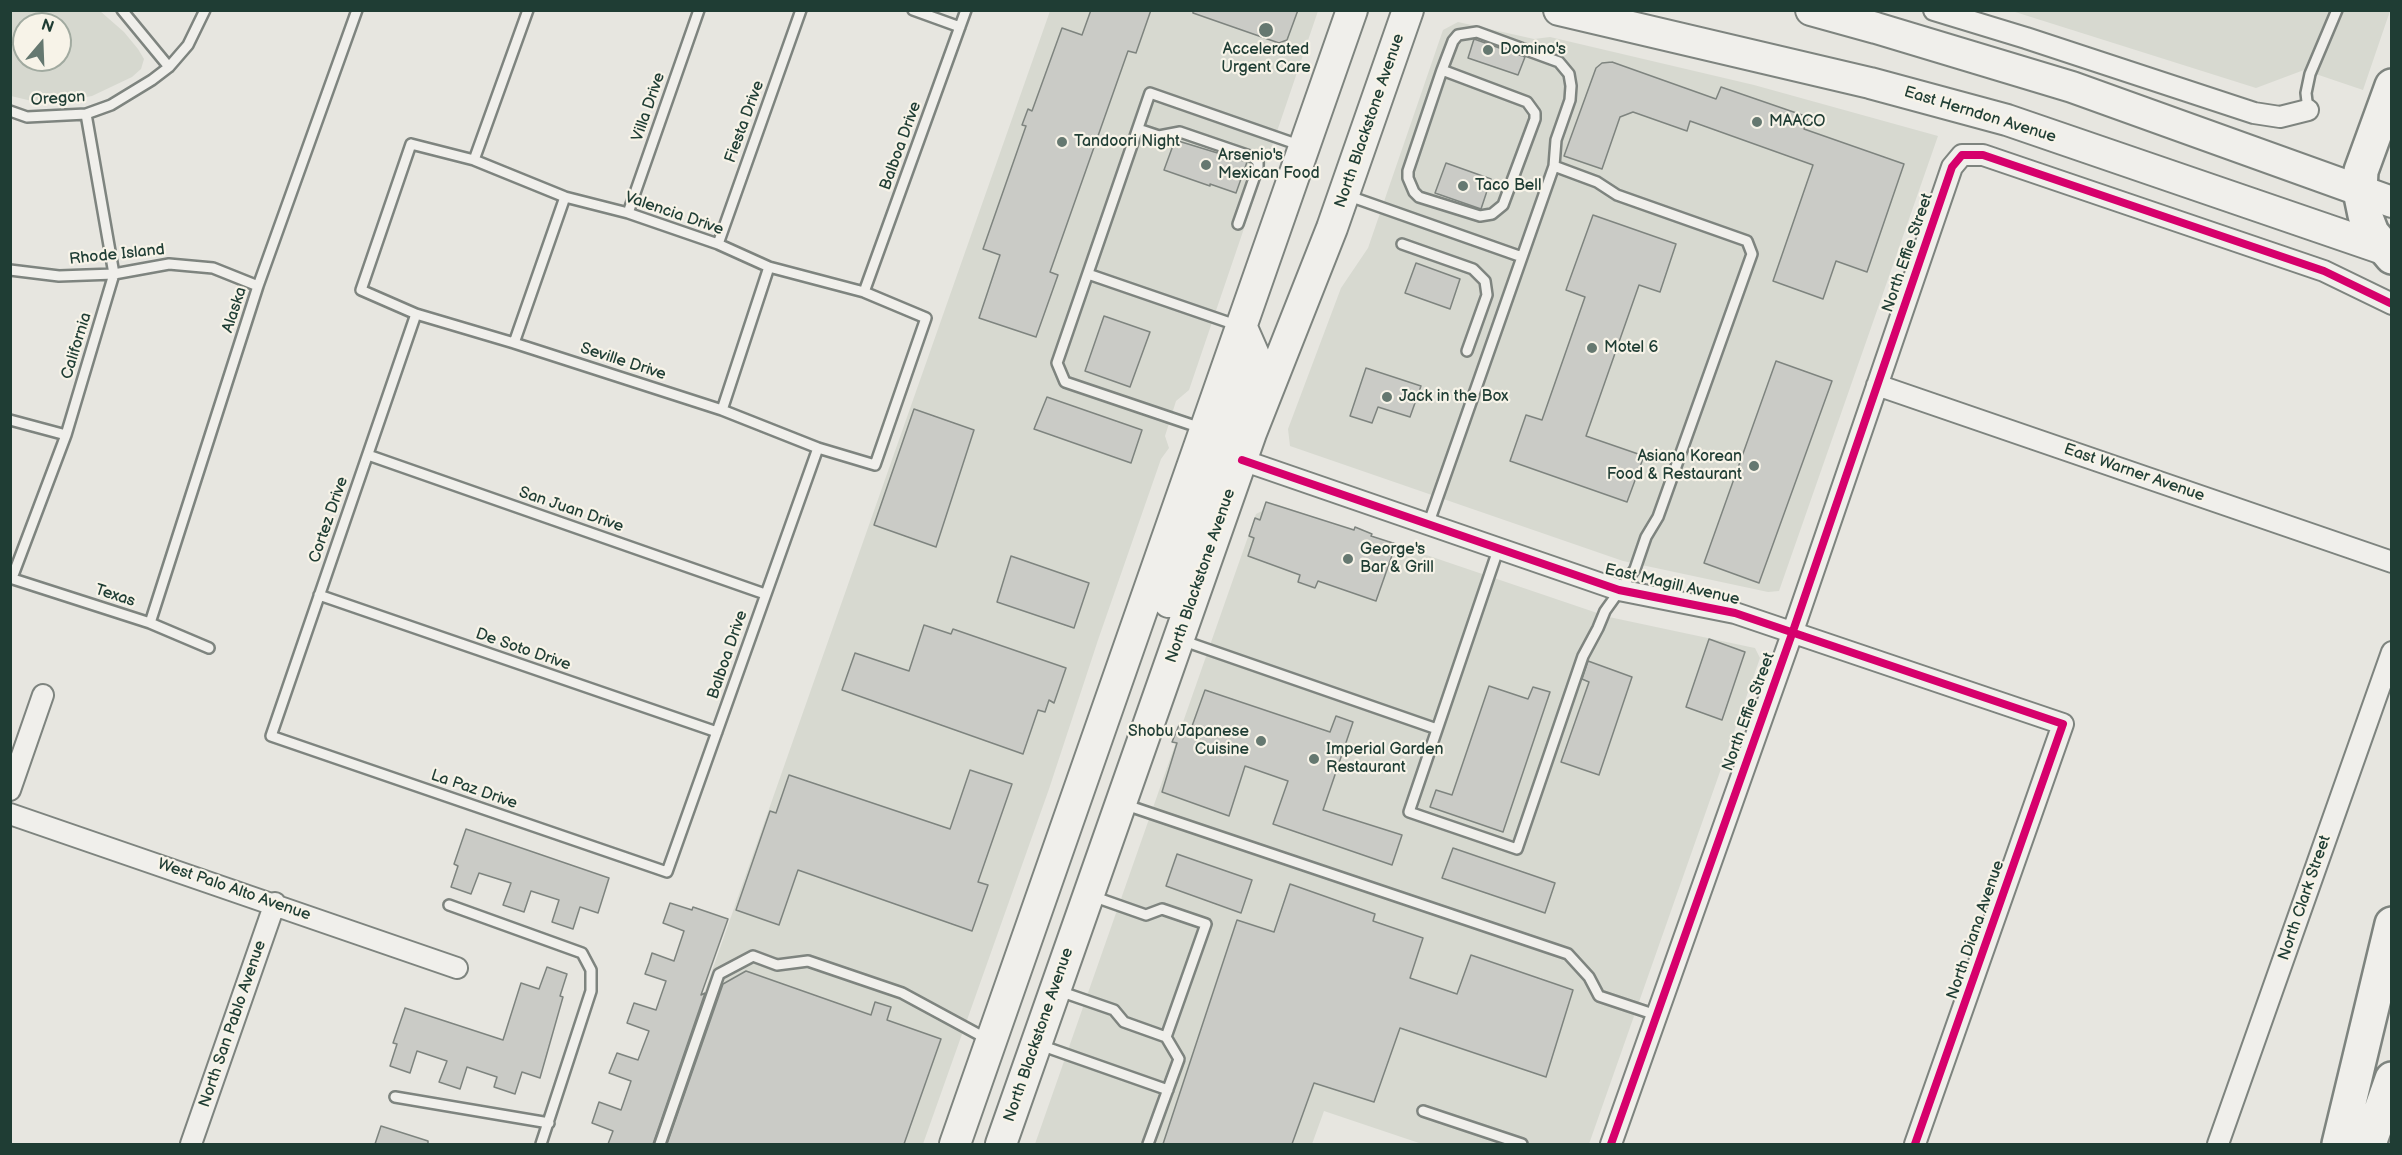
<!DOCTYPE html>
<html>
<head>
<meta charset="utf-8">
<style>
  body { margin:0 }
  #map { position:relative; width:2402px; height:1155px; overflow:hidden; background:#e7e6e0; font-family:"Balsamiq Sans",sans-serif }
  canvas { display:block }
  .frame { position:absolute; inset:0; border:12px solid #1f3d34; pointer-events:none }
  .north { position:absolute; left:12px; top:12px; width:60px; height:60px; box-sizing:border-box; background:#f7f3e8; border:2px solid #a1aaa0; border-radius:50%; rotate:19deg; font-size:16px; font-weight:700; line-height:24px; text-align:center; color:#1f3d34 }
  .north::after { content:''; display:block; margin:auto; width:21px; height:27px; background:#657870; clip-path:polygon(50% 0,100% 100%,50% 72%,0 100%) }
</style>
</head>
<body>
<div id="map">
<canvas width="2402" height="1155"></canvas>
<div class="frame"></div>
<div class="north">N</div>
</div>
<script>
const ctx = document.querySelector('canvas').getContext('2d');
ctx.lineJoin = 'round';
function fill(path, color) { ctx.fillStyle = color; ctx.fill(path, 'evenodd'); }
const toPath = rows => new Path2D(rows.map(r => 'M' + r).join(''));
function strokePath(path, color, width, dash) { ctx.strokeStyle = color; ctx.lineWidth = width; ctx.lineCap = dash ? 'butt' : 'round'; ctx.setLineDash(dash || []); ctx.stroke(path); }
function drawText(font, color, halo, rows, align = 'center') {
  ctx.font = font + ' "Balsamiq Sans",sans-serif'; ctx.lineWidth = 4.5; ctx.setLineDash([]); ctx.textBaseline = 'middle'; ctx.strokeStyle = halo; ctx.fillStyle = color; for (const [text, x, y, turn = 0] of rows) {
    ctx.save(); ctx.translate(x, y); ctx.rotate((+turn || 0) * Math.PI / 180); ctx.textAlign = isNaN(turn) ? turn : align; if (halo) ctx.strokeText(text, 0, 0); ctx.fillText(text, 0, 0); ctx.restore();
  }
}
fill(toPath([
  [1050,11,1318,11,1189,390,1176,401,1165,436,1169,448,1161,459,1098,640,1049,789,923,1144,651,1144],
  [2012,11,2390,11,2363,90,2304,70,2256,88],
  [1458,22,1534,39,1550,37,1754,85,1938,136,1779,591,1768,592,1623,561,1290,446,1288,429,1341,288,1368,248,1443,30],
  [1276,504,1609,617,1750,647,1755,648,1760,658,1589,1144,1422,1144,1324,1111,1312,1144,1035,1144,1256,514]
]), '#d7d9d0');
fill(toPath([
  [11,10,100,11,124,32,138,49,144,59,141,69,132,77,92,96,63,101,36,102,11,96],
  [24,24,60,24,60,60,24,60]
]), '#d6d8cf');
const building = toPath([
  [1091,10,1151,10,1136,53,1128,51,1050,272,1058,275,1036,337,979,318,1000,255,983,249,1026,126,1022,125,1028,109,1032,111,1062,28,1082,35,1091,10],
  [1193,10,1298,10,1287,40,1279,43,1193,13,1193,10],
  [1474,39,1525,57,1518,75,1468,58,1474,39],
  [1612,62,1716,99,1721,87,1808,117,1804,129,1904,164,1867,272,1836,261,1823,299,1773,281,1813,165,1690,121,1687,131,1633,112,1620,117,1602,169,1564,156,1596,68,1602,63,1612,62],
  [1175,140,1247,162,1236,193,1210,184,1210,186,1164,170,1175,140],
  [1446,163,1491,179,1481,209,1435,193,1446,163],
  [1593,215,1676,244,1660,292,1639,285,1586,436,1644,456,1627,502,1510,461,1526,415,1542,420,1585,297,1566,290,1593,215],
  [1416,263,1460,279,1450,309,1405,293,1416,263],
  [1104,316,1150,332,1130,387,1085,371,1104,316],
  [1776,361,1832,381,1759,583,1704,563,1776,361],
  [1366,368,1421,386,1410,417,1378,407,1372,423,1350,416,1366,368],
  [1047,397,1142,430,1131,463,1034,429,1047,397],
  [914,409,974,430,936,547,874,525,914,409],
  [1266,502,1354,530,1355,527,1372,534,1371,536,1396,544,1376,601,1318,581,1315,588,1298,582,1300,575,1248,556,1254,538,1249,536,1255,518,1260,520,1266,502],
  [1011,556,1089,583,1074,628,997,602,1011,556],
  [924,625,951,634,953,629,1066,668,1054,703,1049,700,1045,712,1038,710,1023,754,842,690,855,653,909,671,924,625],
  [1709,639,1745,652,1722,720,1686,707,1709,639],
  [1588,661,1632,677,1599,775,1561,762,1589,682,1582,679,1588,661],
  [1489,686,1528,699,1533,687,1550,692,1503,832,1430,807,1436,790,1452,795,1489,686],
  [1205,690,1330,732,1336,716,1353,722,1323,810,1402,835,1392,865,1273,824,1288,781,1245,766,1229,816,1162,792,1177,743,1172,742,1179,725,1191,729,1205,690],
  [970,770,1012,784,978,882,988,885,972,931,798,870,779,925,736,910,770,811,776,813,789,775,950,829,970,770],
  [466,829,609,878,598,913,580,907,573,929,552,922,559,900,531,891,524,912,503,905,511,883,479,873,471,894,451,887,458,866,454,864,466,829],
  [1453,848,1555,883,1545,913,1442,878,1453,848],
  [1177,854,1252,880,1241,913,1166,886,1177,854],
  [1290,884,1375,914,1373,921,1423,938,1410,978,1457,994,1471,955,1573,990,1546,1077,1400,1028,1374,1102,1314,1083,1292,1144,1163,1144,1237,920,1274,932,1290,884],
  [670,903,692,910,693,907,728,919,701,995,705,993,653,1144,608,1144,613,1131,592,1123,599,1102,621,1110,631,1081,609,1073,617,1053,638,1060,649,1031,627,1023,634,1003,656,1010,666,981,645,974,649,963,652,953,674,961,684,931,663,923,670,903],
  [547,967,567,974,560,996,563,997,540,1078,522,1072,515,1094,494,1087,497,1077,467,1067,460,1089,439,1082,447,1061,417,1051,410,1073,390,1066,397,1044,393,1043,405,1008,503,1040,521,983,539,989,547,967],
  [746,971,871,1015,875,1002,891,1007,887,1020,941,1039,904,1144,667,1144,723,984,746,971],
  [381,1126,428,1141,428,1144,375,1144,381,1126]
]);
fill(building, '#cacbc6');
strokePath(building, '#7e847f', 1.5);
const service = toPath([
  [122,10,169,67],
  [913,10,960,27],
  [2308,110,2306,93,2310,74,2337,10],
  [10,111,27,117,86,114,111,105,152,80,169,67,188,45,205,10],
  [1138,129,1159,136,1180,132,1253,157,1258,162,1258,167,1238,224],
  [411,144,474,160,565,197,628,213,718,244,769,267,864,292,926,318,875,465,818,448,722,410,514,343,416,314,361,290,411,144],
  [474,160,528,10],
  [1349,196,1522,257],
  [628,213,699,10],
  [718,244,801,10],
  [1402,244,1473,269,1485,281,1487,295,1467,351],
  [10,270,59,276,114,274,169,264,213,268,258,286],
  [1088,274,1239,326],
  [864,292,966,10],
  [416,314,271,736,667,872,818,448],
  [514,343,565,197],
  [722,410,769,267],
  [10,420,66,435],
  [1201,428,1065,382,1057,363,1150,93,1299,145],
  [368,455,765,594],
  [1428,525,1554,166,1556,140,1570,100,1571,86,1569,74,1559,62,1477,32,1458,35,1453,41,1442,70,1408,171,1408,178,1414,192,1419,197,1480,216,1492,214,1503,205,1535,119,1535,113,1527,102,1442,70],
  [1498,550,1409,812,1517,849,1583,656,1598,628,1605,611,1635,569,1646,537,1658,517,1752,254,1747,241,1617,195,1597,182,1554,166],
  [10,578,150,623,209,648],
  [12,578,66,435,114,274,86,114],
  [319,595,717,732],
  [150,623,258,286,357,10],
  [1181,640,1437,729],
  [1126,805,1568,954,1589,977,1599,996,1656,1015],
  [1092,896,1146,915,1162,909,1206,924,1166,1037],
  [449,905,582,953,591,970,591,991,541,1144],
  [1059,991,1114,1010,1124,1022,1166,1037,1179,1059,1148,1144],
  [1040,1045,1168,1090],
  [395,1097,549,1123],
  [1423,1111,1522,1144],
  [660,1144,719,974,753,956,777,965,808,961,902,993,987,1039]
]);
const minor = toPath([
  [1934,10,2026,38,2254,113,2280,117,2308,110],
  [1877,385,2392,562],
  [1242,460,1619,590,1735,613,2063,724,1915,1144],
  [10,790,43,695],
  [10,814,457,968],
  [191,1144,275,903],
  [1611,1144,1793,631,1952,167,1962,155,1983,155,2324,271,2392,304],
  [2218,1144,2392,652]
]);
const primary = toPath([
  [1559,10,1870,83,2007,120,2392,252],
  [1811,10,1876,28,2072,87,2392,202],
  [1242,460,1233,454,1229,437,1254,355,1243,330],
  [1169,602,1213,478,1215,466,1214,447,1206,429],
  [955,1144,1352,10],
  [1001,1144,1251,433,1332,228,1408,10]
]);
const motorway = toPath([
  [2392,86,2361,171,2360,191,2365,215,2372,233,2392,257],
  [2339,1144,2392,924],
  [2369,1144,2392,1079]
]);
strokePath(service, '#7e847f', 14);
strokePath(minor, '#7e847f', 24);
strokePath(primary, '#7e847f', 34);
strokePath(motorway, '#7e847f', 38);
strokePath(service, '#f0efeb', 9);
strokePath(minor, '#f0efeb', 20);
strokePath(primary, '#f0efeb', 30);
strokePath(motorway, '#f0efeb', 33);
strokePath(toPath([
  [1242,460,1619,590,1735,613,2063,724,1915,1144],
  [1611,1144,1793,631,1952,167,1962,155,1983,155,2324,271,2392,304]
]), '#d6006c', 8);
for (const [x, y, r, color] of [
  [1266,30,8,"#657870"],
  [1488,50,6,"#657870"],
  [1757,122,6,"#657870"],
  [1062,142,6,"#657870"],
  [1206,165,6,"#657870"],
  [1463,186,6,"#657870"],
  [1592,348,6,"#657870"],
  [1387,397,6,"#657870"],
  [1754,466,6,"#657870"],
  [1348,559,6,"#657870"],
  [1261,741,6,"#657870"],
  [1314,759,6,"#657870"]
]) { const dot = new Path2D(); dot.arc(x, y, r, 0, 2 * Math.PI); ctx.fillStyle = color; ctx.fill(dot); strokePath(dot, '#f7f3e8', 2); }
drawText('16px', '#1f3d34', '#f7f3e8', [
  ["Accelerated",1266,50,"center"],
  ["Urgent Care",1266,68,"center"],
  ["Domino's",1500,50],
  ["MAACO",1769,122],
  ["Tandoori Night",1074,142],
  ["Arsenio's",1218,156],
  ["Mexican Food",1218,174],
  ["Taco Bell",1475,186],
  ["Motel 6",1604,348],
  ["Jack in the Box",1399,397],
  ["Asiana Korean",1742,457,"right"],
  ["Food & Restaurant",1742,475,"right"],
  ["George's",1360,550],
  ["Bar & Grill",1360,568],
  ["Shobu Japanese",1249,732,"right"],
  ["Cuisine",1249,750,"right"],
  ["Imperial Garden",1326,750],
  ["Restaurant",1326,768]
], 'left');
drawText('16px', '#1f3d34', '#f7f3e8', [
  ["Oregon",58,99,-4],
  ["Villa Drive",649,107,-71],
  ["East Herndon Avenue",1980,115,17],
  ["North Blackstone Avenue",1370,121,-71],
  ["Fiesta Drive",745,122,-70],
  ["Balboa Drive",901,146,-70],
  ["Valencia Drive",674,214,19],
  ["North Effie Street",1908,253,-71],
  ["Rhode Island",117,255,-6],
  ["Alaska",235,310,-72],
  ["California",77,346,-73],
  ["Seville Drive",623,362,18],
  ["East Warner Avenue",2134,473,19],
  ["San Juan Drive",571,510,19],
  ["Cortez Drive",329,520,-71],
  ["North Blackstone Avenue",1201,576,-71],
  ["East Magill Avenue",1672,585,13],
  ["Texas",115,596,18],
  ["De Soto Drive",523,650,19],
  ["Balboa Drive",728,655,-71],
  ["North Effie Street",1749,712,-70],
  ["La Paz Drive",474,790,19],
  ["West Palo Alto Avenue",234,890,19],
  ["North Clark Street",2305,898,-71],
  ["North Diana Avenue",1976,930,-71],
  ["North San Pablo Avenue",233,1024,-71],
  ["North Blackstone Avenue",1039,1035,-71]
]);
</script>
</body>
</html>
